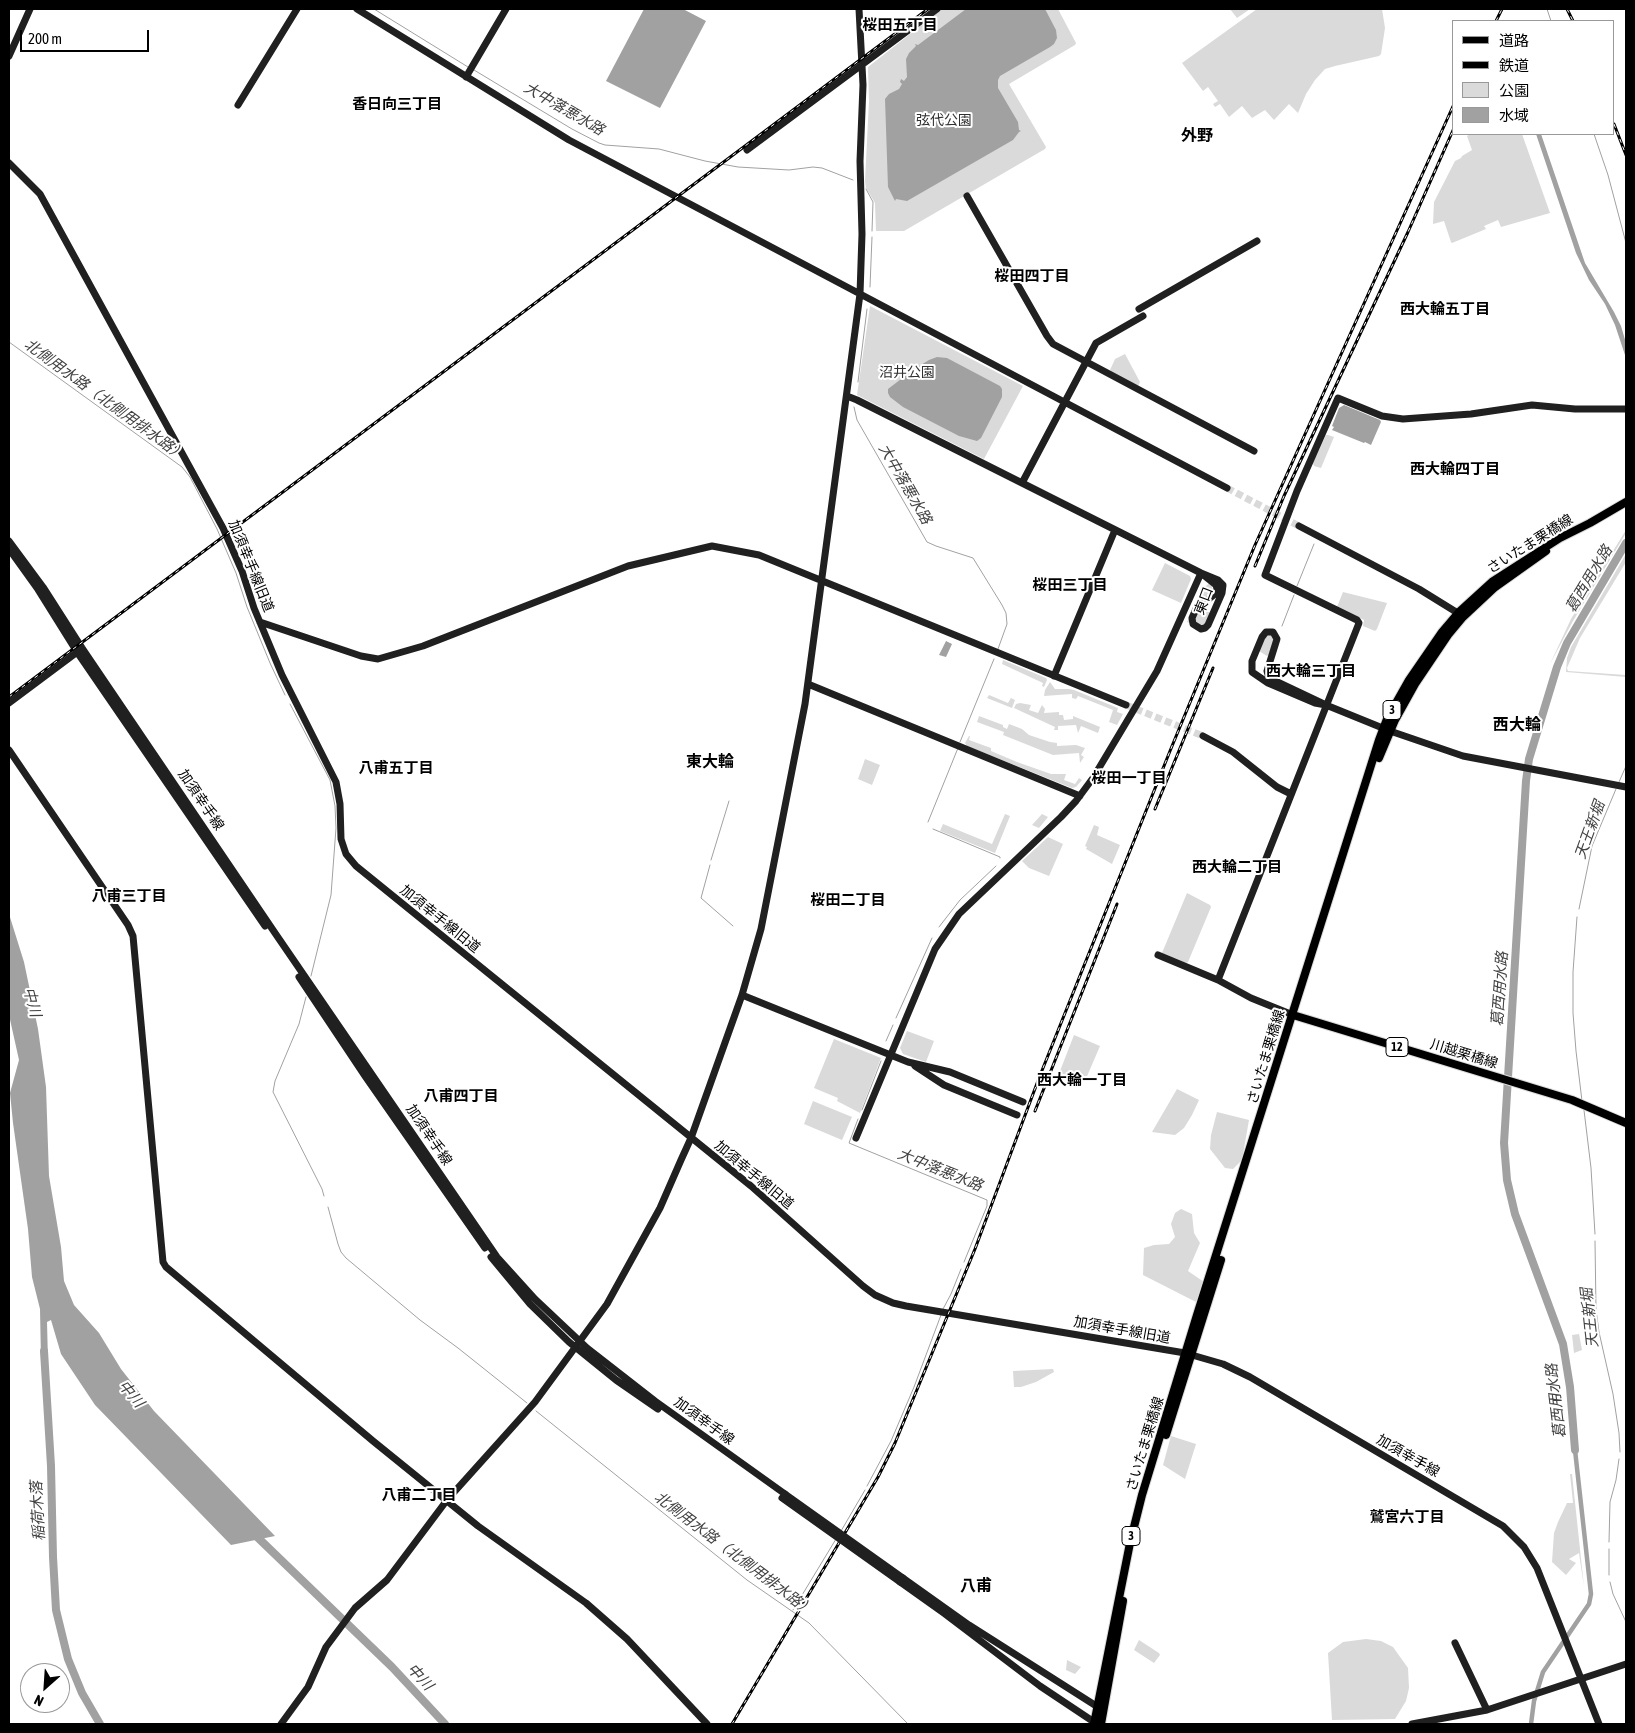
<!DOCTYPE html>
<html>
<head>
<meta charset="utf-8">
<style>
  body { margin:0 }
  #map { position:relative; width:1635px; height:1733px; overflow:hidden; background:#fff; font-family:"Asap Condensed","Noto Sans JP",sans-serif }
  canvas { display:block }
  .frame { position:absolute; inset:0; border:10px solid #000; pointer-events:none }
  .legend { position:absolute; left:1452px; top:20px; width:162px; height:115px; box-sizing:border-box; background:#fff; border:1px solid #999; margin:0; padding:6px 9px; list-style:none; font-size:15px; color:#000 }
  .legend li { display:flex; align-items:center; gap:10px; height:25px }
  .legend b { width:25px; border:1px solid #999 }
  .north { position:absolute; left:20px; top:1663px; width:50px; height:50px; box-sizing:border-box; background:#fff; border:1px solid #999; border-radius:50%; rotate:206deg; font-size:14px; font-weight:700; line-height:20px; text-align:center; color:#000 }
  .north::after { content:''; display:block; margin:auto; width:18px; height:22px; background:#000; clip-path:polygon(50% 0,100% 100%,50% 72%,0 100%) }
  .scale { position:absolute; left:20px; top:30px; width:129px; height:22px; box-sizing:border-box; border:2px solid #000; border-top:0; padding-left:6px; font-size:15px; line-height:18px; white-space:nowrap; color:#000; -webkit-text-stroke:4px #fff; paint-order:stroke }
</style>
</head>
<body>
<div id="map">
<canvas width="1635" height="1733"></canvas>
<div class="frame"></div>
<ul class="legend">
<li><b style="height:6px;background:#000"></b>道路</li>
<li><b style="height:6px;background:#000"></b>鉄道</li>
<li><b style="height:14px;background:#dadada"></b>公園</li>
<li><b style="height:14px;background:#a1a1a1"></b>水域</li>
</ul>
<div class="north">N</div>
<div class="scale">200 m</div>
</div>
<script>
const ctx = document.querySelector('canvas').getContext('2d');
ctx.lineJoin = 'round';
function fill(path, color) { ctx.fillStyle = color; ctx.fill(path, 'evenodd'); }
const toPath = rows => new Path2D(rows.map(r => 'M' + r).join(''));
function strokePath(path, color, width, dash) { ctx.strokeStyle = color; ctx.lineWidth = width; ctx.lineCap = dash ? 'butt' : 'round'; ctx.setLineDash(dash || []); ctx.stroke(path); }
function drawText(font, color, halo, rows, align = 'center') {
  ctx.font = font + ' "Asap Condensed","Noto Sans JP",sans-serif'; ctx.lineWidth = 4; ctx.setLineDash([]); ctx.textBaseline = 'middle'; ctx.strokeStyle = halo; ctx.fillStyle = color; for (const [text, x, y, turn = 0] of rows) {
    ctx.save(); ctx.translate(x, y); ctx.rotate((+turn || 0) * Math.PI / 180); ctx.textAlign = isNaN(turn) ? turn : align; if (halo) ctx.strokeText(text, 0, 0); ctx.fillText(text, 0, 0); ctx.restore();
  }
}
fill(toPath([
  [942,9,1058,9,1076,43,1075,45,1009,84,1046,147,1045,149,904,231,876,231,875,203,866,188,865,181,869,101,868,67],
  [1230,9,1250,9,1237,18],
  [1257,9,1382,9,1385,28,1381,54,1379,56,1335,66,1325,69,1315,80,1306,94,1298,113,1289,104,1274,120,1265,110,1252,118,1242,106,1229,117,1220,104,1215,107,1213,104,1218,101,1208,87,1203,91,1182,63],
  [1470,134,1522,134,1550,213,1501,227,1498,220,1484,226,1486,229,1452,243,1451,242,1444,221,1433,224,1434,202,1455,161,1461,158,1462,156,1472,150,1467,136],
  [870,306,1023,386,984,459,857,395],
  [1125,354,1140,382,1138,386,1111,372,1110,370,1115,359],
  [1326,435,1328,435,1334,437,1321,468,1314,466,1313,463],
  [1626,530,1626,533,1573,621,1550,664,1571,619],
  [1626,554,1626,562,1580,638,1567,668,1568,671,1626,675,1626,677,1566,672,1567,658,1571,647],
  [1165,563,1190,576,1191,579,1181,603,1152,590],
  [1209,583,1212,586,1213,592,1195,608,1190,623,1187,622,1202,590],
  [1343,592,1387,603,1377,629,1375,631,1363,626,1364,620,1337,607],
  [1201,609,1211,613,1206,623,1201,626,1197,624,1195,618],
  [1269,635,1271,635,1274,640,1270,654,1267,656,1259,651,1265,638],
  [1003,660,1046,678,1047,680,1044,687,1042,686,1043,683,1002,664],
  [1050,682,1055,689,1069,689,1074,690,1118,708,1117,712,1123,714,1117,725,1109,722,1113,710,1078,696,1076,699,1072,698,1072,694,1044,696,1045,690],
  [989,695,1008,703,1011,698,1015,700,1012,708,987,698],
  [1020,703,1031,705,1029,710,1038,713,1042,705,1045,709,1044,713,1059,712,1059,715,1063,715,1064,720,1073,719,1073,716,1100,727,1098,733,1081,726,1078,733,1076,725,1058,726,1058,730,1054,730,1055,727,1014,708,1016,704],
  [979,716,1003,725,1003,727,1007,729,1009,724,1022,729,1029,735,1050,742,1057,743,1057,746,1076,745,1085,748,1081,755,1084,757,1080,763,1079,753,1053,755,1003,735,1004,732,977,722],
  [969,736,970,736,969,740,991,748,991,751,1017,762,1051,774,1066,774,1064,780,1075,784,1079,778,1082,780,1076,787,1072,788,967,746,965,743],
  [865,759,880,765,872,785,858,779],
  [1005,814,1010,816,995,853,940,831,943,824,992,844],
  [1042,814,1048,817,1039,828,1032,825],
  [1094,825,1099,827,1097,835,1120,845,1112,864,1086,849,1087,847,1085,846],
  [1048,837,1063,844,1049,876,1029,868,1022,861],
  [1187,893,1210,905,1211,907,1188,962,1186,963,1162,953],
  [907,1031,934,1041,926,1062,903,1054,900,1048],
  [1074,1035,1100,1046,1085,1081,1083,1082,1060,1073,1060,1071],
  [834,1039,881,1058,860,1113,837,1101,838,1098,814,1088],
  [1177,1089,1199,1100,1192,1115,1184,1128,1175,1135,1152,1132],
  [813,1101,852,1117,842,1140,804,1124],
  [1217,1112,1249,1120,1242,1160,1233,1169,1225,1168,1210,1149,1211,1135],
  [1181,1209,1192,1214,1194,1233,1200,1243,1188,1271,1204,1282,1196,1302,1143,1275,1144,1248,1154,1245,1169,1244,1175,1237,1171,1224,1175,1213],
  [1579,1334,1582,1350,1574,1353,1572,1335],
  [1053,1369,1054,1372,1036,1382,1021,1387,1014,1387,1013,1371],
  [1171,1436,1196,1444,1185,1479,1163,1465],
  [1570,1474,1572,1474,1584,1587,1579,1553,1569,1559,1576,1563,1566,1575,1552,1562,1554,1533,1558,1522,1567,1503,1573,1503],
  [1366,1639,1381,1641,1393,1647,1408,1668,1409,1688,1406,1701,1395,1719,1332,1720,1328,1653,1343,1642],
  [1139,1640,1159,1653,1160,1655,1154,1663,1134,1650],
  [1067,1660,1081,1667,1075,1674,1066,1670]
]), '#dadada');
fill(toPath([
  [644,9,683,9,706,21,660,108,606,81],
  [966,9,1045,9,1056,30,1057,38,1054,44,1050,47,1000,76,998,80,998,88,1018,122,1019,130,1021,131,1019,132,1013,140,907,201,896,199,895,201,888,187,885,99,889,94,899,89,902,84,900,82,901,79,904,81,907,77,906,59,909,53,916,46,915,44,918,45],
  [1536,134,1541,134,1585,263,1614,312,1621,326,1626,343,1626,358,1615,325,1605,304,1589,280,1576,253],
  [937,357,947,358,1000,386,1002,389,1002,397,981,438,977,441,959,436,903,407,890,397,888,393,888,389,905,376,904,373,909,369,911,371,929,360],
  [1344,405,1380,420,1381,422,1371,445,1365,442,1364,443,1332,430,1334,427,1332,426,1339,408],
  [946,641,952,644,946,657,939,655],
  [9,914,24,962,38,1029,46,1087,49,1176,61,1247,64,1281,74,1305,99,1333,121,1369,154,1411,275,1536,231,1545,95,1405,61,1354,51,1320,47,1322,48,1361,41,1360,40,1309,32,1277,28,1229,13,1123,10,1093,19,1060,9,1015]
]), '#a1a1a1');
strokePath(toPath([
  [374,9,468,67],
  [1547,9,1551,21],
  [474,70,572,129,599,143,605,145,659,149,705,161,738,167,789,170,813,167,822,168,853,180],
  [1594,134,1608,175,1626,243],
  [866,189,873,202,872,231],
  [870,287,872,237],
  [9,342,182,467,190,477,217,529,236,573,247,607,270,663,285,695],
  [858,382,867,309],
  [854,407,857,420,927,542,936,546,973,558,1002,605,1006,613,1007,624,998,649],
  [1297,586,1314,544],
  [1282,626,1294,595],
  [290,704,330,780,335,806,336,828,331,895,311,976],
  [960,742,994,659],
  [1619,782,1626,766],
  [928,822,958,748],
  [933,829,1000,857,1000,858],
  [711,860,729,801],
  [710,865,701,898,733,926],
  [1579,909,1592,846,1616,789],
  [1577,917,1573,972,1573,1013,1576,1051,1582,1101],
  [939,927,960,900,996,866],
  [306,997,299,1024,275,1081,273,1092,322,1189,324,1196],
  [896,1018,932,938],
  [886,1041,893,1025],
  [862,1110,881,1061],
  [1584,1110,1591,1168,1595,1234],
  [858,1119,849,1143,987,1200,987,1206,964,1262],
  [328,1207,338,1244,341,1252,346,1258,420,1320,458,1348,527,1403],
  [1595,1241,1596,1310,1599,1332,1613,1394,1619,1433,1620,1452],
  [943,1309,951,1294,961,1269],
  [536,1411,747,1580,809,1623,908,1724],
  [867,1486,891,1441,914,1387,941,1315],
  [841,1531,865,1490],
  [1609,1542,1610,1502,1616,1480,1619,1459],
  [1609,1549,1609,1575],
  [1610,1582,1613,1594,1626,1622],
  [793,1610,836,1539]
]), '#a1a1a1', 1);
strokePath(toPath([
  [1531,1724,1534,1701,1543,1672,1589,1604,1591,1594,1575,1450]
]), '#a1a1a1', 4.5);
strokePath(toPath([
  [44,1351,51,1466,53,1557,56,1610,68,1659,82,1693,100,1724],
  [1575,1450,1570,1387,1563,1344,1515,1214,1507,1180,1504,1143,1526,781,1529,759,1557,667,1567,643,1626,543],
  [253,1533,392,1667,445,1724]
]), '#a1a1a1', 8);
strokePath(toPath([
  [1227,488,1299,526],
  [1126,705,1203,736]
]), '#d9d9d9', 7, [7, 3.5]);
const primary = toPath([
  [1379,758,1395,720,1415,684,1448,635,1463,617,1494,588,1546,551],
  [1293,1015,1572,1100,1626,1123],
  [1166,1435,1221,1260],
  [1094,1724,1130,1543,1142,1495,1197,1315,1379,740,1387,719,1409,680,1442,632,1459,612,1493,581,1560,538,1590,523,1626,502],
  [1101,1724,1123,1601]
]);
strokePath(primary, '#dbdbdb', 10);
strokePath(toPath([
  [357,9,569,140,1227,488],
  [9,56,30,9],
  [466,77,506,9],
  [238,105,297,9],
  [747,150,937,9],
  [9,163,40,194,223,528,242,571,254,608,282,675,336,782,340,804,341,839,346,854,356,866,751,1186,863,1286,875,1295,893,1303,906,1306,1185,1353,1223,1364,1250,1377,1503,1526,1524,1547,1537,1568,1599,1724],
  [967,196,1047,336,1053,344,1254,451],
  [1139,309,1257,241],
  [847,396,857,400,1201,573,1218,580,1223,585,1222,593,1208,625,1205,628,1201,629,1193,624,1192,618,1196,609,1215,594,1217,589,1216,585,1201,573],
  [1022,483,1096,343,1143,316],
  [1299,526,1419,589,1461,615],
  [9,541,43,587,82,648,275,933,497,1257,535,1299,587,1348,655,1401,785,1494],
  [9,549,37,588,77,652,265,926],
  [260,622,361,656,378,659,423,646,628,566,712,546,759,555,1126,705],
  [1054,676,1115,530],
  [808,684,1080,796],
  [9,703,80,650],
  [1326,705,1315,703,1268,683,1252,672,1252,661,1262,637,1266,632,1273,632,1277,639,1267,671,1269,678,1326,705,1390,731,1463,756,1626,787],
  [1203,736,1233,752,1277,787,1291,794],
  [9,750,128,925,133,936,163,1262,166,1267,373,1441,478,1526,586,1603,627,1639,707,1724],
  [1158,955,1218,980],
  [299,977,365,1076,485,1248],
  [742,995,908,1062,950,1072,1023,1102],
  [1293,1015,1251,998,1218,980,1359,623,1357,620,1265,575,1297,491,1338,398,1382,416,1403,419,1471,414,1532,405,1575,409,1626,409],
  [915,1066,944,1085,1017,1115],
  [856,1138,935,949,959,914,1061,817,1076,801,1093,778,1157,671,1201,573],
  [491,1257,530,1304,569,1342,616,1380,658,1409],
  [903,1578,969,1625,1101,1709],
  [900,1582,945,1614,1040,1686,1097,1724],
  [1455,1643,1487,1710],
  [281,1724,308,1687,326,1647,355,1608,387,1580,447,1500,535,1402,607,1304,660,1208,681,1160,691,1138,742,995,761,929,805,704,860,294,862,234,860,161,863,85,859,9],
  [1412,1724,1487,1710,1626,1664]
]), '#202020', 7);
strokePath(primary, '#000', 8);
const rail = toPath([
  [1567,9,1573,21],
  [1496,21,1502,9],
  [1614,124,1626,155],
  [1255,566,1284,496,1408,232,1454,128],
  [9,697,928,9],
  [1155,809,1213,668],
  [1035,1111,1117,904],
  [732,1724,878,1477,895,1443,975,1249,1039,1078,1170,751,1255,545,1454,104]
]);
strokePath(rail, '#000', 3);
strokePath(rail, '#fff', 1, [4]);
strokePath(toPath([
  [785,1494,903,1578],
  [782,1498,900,1582]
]), '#202020', 7);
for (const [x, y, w] of [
  [1392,710,18],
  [1397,1047,22],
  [1131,1536,18]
]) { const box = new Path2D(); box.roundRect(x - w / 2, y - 9.5, w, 19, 4); ctx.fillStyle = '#fff'; ctx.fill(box); strokePath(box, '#000', 1); }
drawText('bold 12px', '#000', null, [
  ["3",1392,710],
  ["12",1397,1047],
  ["3",1131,1536]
]);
drawText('14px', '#313131', '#fff', [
  ["弦代公園",944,121],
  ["沼井公園",907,373]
]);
drawText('14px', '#000', '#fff', [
  ["さいたま栗橋線",1530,544,-32],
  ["加須幸手線旧道",251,566,68],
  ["東口",1204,601,-69],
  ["加須幸手線",201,800,56],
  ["加須幸手線旧道",440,919,39],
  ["川越栗橋線",1464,1054,17],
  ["さいたま栗橋線",1266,1057,-73],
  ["加須幸手線",429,1135,56],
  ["加須幸手線旧道",754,1175,40],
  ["加須幸手線旧道",1122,1330,10],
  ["加須幸手線",704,1421,36],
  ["さいたま栗橋線",1145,1444,-73],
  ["加須幸手線",1408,1456,30]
]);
drawText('bold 15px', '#000', '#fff', [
  ["桜田五丁目",900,25],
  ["香日向三丁目",397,104],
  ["桜田四丁目",1032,276],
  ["西大輪五丁目",1445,309],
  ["西大輪四丁目",1455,469],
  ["桜田三丁目",1070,585],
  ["西大輪三丁目",1311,671],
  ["八甫五丁目",396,768],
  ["桜田一丁目",1129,778],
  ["西大輪二丁目",1237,867],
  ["八甫三丁目",129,896],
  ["桜田二丁目",848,900],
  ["西大輪一丁目",1082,1080],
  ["八甫四丁目",461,1096],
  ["八甫二丁目",419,1495],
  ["鷲宮六丁目",1407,1517]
]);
drawText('italic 15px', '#424242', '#fff', [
  ["大中落悪水路",564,109,30],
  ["北側用水路（北側用排水路）",105,400,36],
  ["大中落悪水路",905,484,60],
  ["葛西用水路",1589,579,-59],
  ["天王新堀",1590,830,-70],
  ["葛西用水路",1500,989,-86],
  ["中川",32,1002,75],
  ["大中落悪水路",940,1170,22],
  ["天王新堀",1590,1318,-96],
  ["中川",131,1394,50],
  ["葛西用水路",1556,1401,-97],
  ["稲荷木落",38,1511,-93],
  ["北側用水路（北側用排水路）",734,1554,37],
  ["中川",420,1677,47]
]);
drawText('bold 16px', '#000', '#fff', [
  ["外野",1197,136],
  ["西大輪",1517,725],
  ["東大輪",710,762],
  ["八甫",976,1586]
]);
</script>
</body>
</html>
